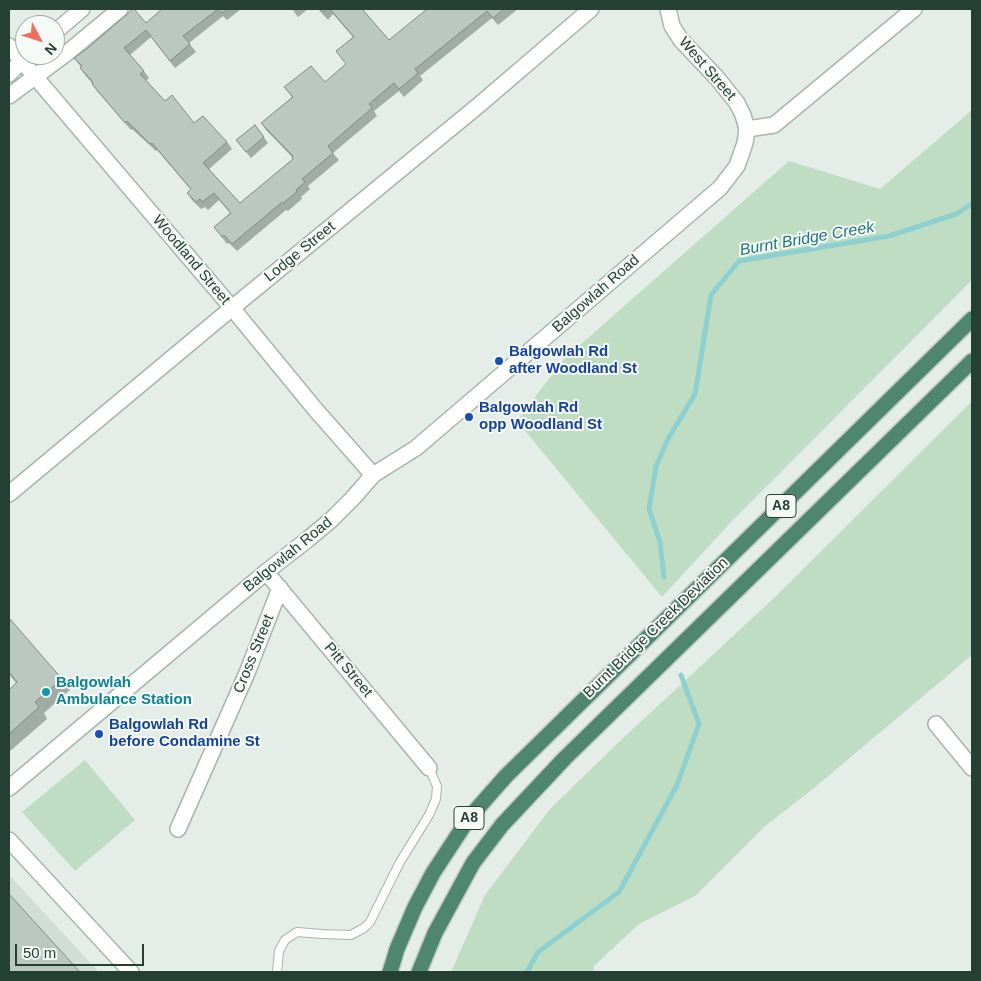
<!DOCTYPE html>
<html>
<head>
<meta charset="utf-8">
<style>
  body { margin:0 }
  #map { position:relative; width:981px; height:981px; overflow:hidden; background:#e4ede8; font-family:Arial,sans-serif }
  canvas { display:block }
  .frame { position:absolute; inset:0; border:10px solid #243f33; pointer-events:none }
  .north { position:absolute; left:15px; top:15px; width:50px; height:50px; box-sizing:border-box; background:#f5faf7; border:1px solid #a1afa9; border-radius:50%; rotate:130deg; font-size:14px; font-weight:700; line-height:20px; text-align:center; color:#243f33 }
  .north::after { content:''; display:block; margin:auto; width:18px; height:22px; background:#ee6f62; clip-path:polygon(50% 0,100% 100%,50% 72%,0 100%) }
  .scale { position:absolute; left:15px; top:944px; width:129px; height:22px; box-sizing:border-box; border:2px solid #243f33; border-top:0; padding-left:6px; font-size:15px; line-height:18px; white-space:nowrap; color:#243f33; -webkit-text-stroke:4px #f5faf7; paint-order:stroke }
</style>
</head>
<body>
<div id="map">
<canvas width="981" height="981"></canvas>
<div class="frame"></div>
<div class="north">N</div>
<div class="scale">50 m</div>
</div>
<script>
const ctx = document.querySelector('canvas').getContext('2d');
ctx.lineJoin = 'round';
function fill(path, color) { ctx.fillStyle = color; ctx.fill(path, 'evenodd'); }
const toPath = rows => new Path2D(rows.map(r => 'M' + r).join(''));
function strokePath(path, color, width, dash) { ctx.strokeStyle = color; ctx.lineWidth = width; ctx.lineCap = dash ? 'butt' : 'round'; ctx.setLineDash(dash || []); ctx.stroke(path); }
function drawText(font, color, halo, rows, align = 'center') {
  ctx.font = font + ' Arial,sans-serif'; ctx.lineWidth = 4; ctx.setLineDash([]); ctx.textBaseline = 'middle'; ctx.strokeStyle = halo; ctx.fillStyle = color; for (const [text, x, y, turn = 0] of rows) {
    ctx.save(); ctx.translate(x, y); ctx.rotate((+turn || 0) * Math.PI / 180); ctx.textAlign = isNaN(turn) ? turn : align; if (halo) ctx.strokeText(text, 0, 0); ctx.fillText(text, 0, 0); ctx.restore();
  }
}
fill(toPath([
  [9,875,99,972,9,972]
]), '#d2ddd7');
fill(toPath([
  [972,110,972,280,731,522,662,597,517,421,564,359,789,161,880,189],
  [972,401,972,655,814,788,764,827,695,896,639,924,594,966,594,972,451,972,485,895,550,809,620,741,774,598],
  [85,760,135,820,75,871,22,812]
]), '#beddc2');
strokePath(toPath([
  [664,577,660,542,649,509,656,466,668,439,695,394,711,295,739,261,889,236,956,214,972,204],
  [527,972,538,952,619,892,677,785,699,724,681,675]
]), '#8ed0d0', 5);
const service = toPath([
  [277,972,279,951,285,940,297,932,322,934,351,935,364,928,370,922,400,862,429,815,436,799,437,786,429,768]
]);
const minor = toPath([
  [55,32,82,9],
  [9,74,28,55],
  [9,96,67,53,120,9],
  [747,129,774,125,914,9],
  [9,494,232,308,479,105,591,9],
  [266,572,429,768],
  [936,724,972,768],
  [178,829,247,673,280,588]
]);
const tertiary = toPath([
  [9,46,232,308,315,409,373,475],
  [9,788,266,572,307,540,331,520,353,498,373,475,416,448,720,188,737,166,745,143,747,129,743,115,737,103,717,78,681,40,672,26,668,9]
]);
const secondary = toPath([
  [9,840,131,972]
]);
const trunk = toPath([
  [390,972,397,949,415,907,433,873,469,818,506,776,972,319],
  [419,972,435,933,473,863,502,825,565,758,972,361]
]);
strokePath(service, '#a7b5ae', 10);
strokePath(minor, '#a7b5ae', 18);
strokePath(tertiary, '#a7b5ae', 18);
strokePath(secondary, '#a3b9ae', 18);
strokePath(trunk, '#c2c9c6', 18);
strokePath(service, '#fff', 8);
strokePath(minor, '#fff', 15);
strokePath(tertiary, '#fff', 15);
strokePath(secondary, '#fff', 15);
strokePath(trunk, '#4e8670', 15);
fill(toPath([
  [162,9,241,9,227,20,223,16,189,43,196,52,175,68,151,37,130,55,144,71,149,78,146,81,165,101,194,123,227,142,232,149,209,169,240,203,293,159,292,157,266,130,261,123,292,97,284,87,325,82,346,64,336,51,353,37,333,14,328,20,318,9,362,9,389,40,426,10,425,9,518,9,498,25,492,18,420,76,423,80,404,97,399,91,374,111,377,116,333,153,339,160,308,186,310,189,301,197,302,199,288,211,286,210,237,251,229,243,227,244,214,227,230,213,219,200,208,210,205,207,201,209,192,200,187,193,191,190,157,150,156,151,132,129,131,130,97,91,92,84,92,83,85,75,80,68,81,67,74,58,146,23],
  [292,9,308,9,298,17],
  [255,125,268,143,251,158,236,140],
  [9,622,62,679,70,690,44,713,47,719,9,752,9,690,16,683,9,674]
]), '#a0aca5');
const building = toPath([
  [133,9,134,9,146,23,162,9,218,9,183,36,190,44,170,61,146,30,124,48,144,71,140,74,165,101,172,95,194,123,203,116,227,142,203,163,240,203,293,159,292,157,293,156,261,123,293,97,284,87,311,66,325,82,346,64,336,51,354,37,330,9,362,9,389,40,427,9,504,9,493,18,487,11,415,69,418,73,399,89,394,83,369,104,372,108,328,146,333,153,302,179,305,182,296,190,297,192,283,203,281,203,232,244,224,235,222,237,214,227,231,213,214,193,202,202,200,199,196,202,187,193,191,189,152,143,150,144,127,121,125,123,92,84,93,82,80,68,82,66,74,58,88,48,133,9],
  [218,9,227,9,222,13,218,9],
  [320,9,326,9,323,12,320,9],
  [255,125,264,137,246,152,236,140,255,125],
  [11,620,62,679,35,702,39,707,9,734,9,690,17,682,9,672,9,622,11,620],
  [9,894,80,972,9,972,9,894]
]);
fill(building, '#bac8c0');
strokePath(building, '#828c86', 1);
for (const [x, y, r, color] of [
  [499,361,5,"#1a4fb4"],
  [469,417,5,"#1a4fb4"],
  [46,692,5,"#0f9aa8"],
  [99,734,5,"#1a4fb4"]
]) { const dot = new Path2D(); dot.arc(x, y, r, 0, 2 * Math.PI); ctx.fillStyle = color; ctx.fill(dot); strokePath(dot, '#f5faf7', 2); }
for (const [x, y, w] of [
  [781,506,30],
  [469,818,30]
]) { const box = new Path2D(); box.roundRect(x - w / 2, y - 11.5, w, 23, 4); ctx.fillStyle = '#f5faf7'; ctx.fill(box); strokePath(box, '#243f33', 1); }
drawText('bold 14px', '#243f33', null, [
  ["A8",781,506],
  ["A8",469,818]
]);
drawText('15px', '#243f33', '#f5faf7', [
  ["West Street",707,69,49],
  ["Lodge Street",300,252,-39],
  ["Woodland Street",191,260,50],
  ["Balgowlah Road",596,294,-41],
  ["Balgowlah Road",288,555,-39],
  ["Burnt Bridge Creek Deviation",656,628,-44],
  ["Cross Street",254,654,-68],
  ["Pitt Street",348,670,50]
]);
drawText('bold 15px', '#164399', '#f5faf7', [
  ["Balgowlah Rd",509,352],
  ["after Woodland St",509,369],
  ["Balgowlah Rd",479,408],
  ["opp Woodland St",479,425],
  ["Balgowlah Rd",109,725],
  ["before Condamine St",109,742]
], 'left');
drawText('bold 15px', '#0d838f', '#f5faf7', [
  ["Balgowlah",56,683],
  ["Ambulance Station",56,700]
], 'left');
drawText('italic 16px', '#1f7879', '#f5faf7', [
  ["Burnt Bridge Creek",807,239,-10]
]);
</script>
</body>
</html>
